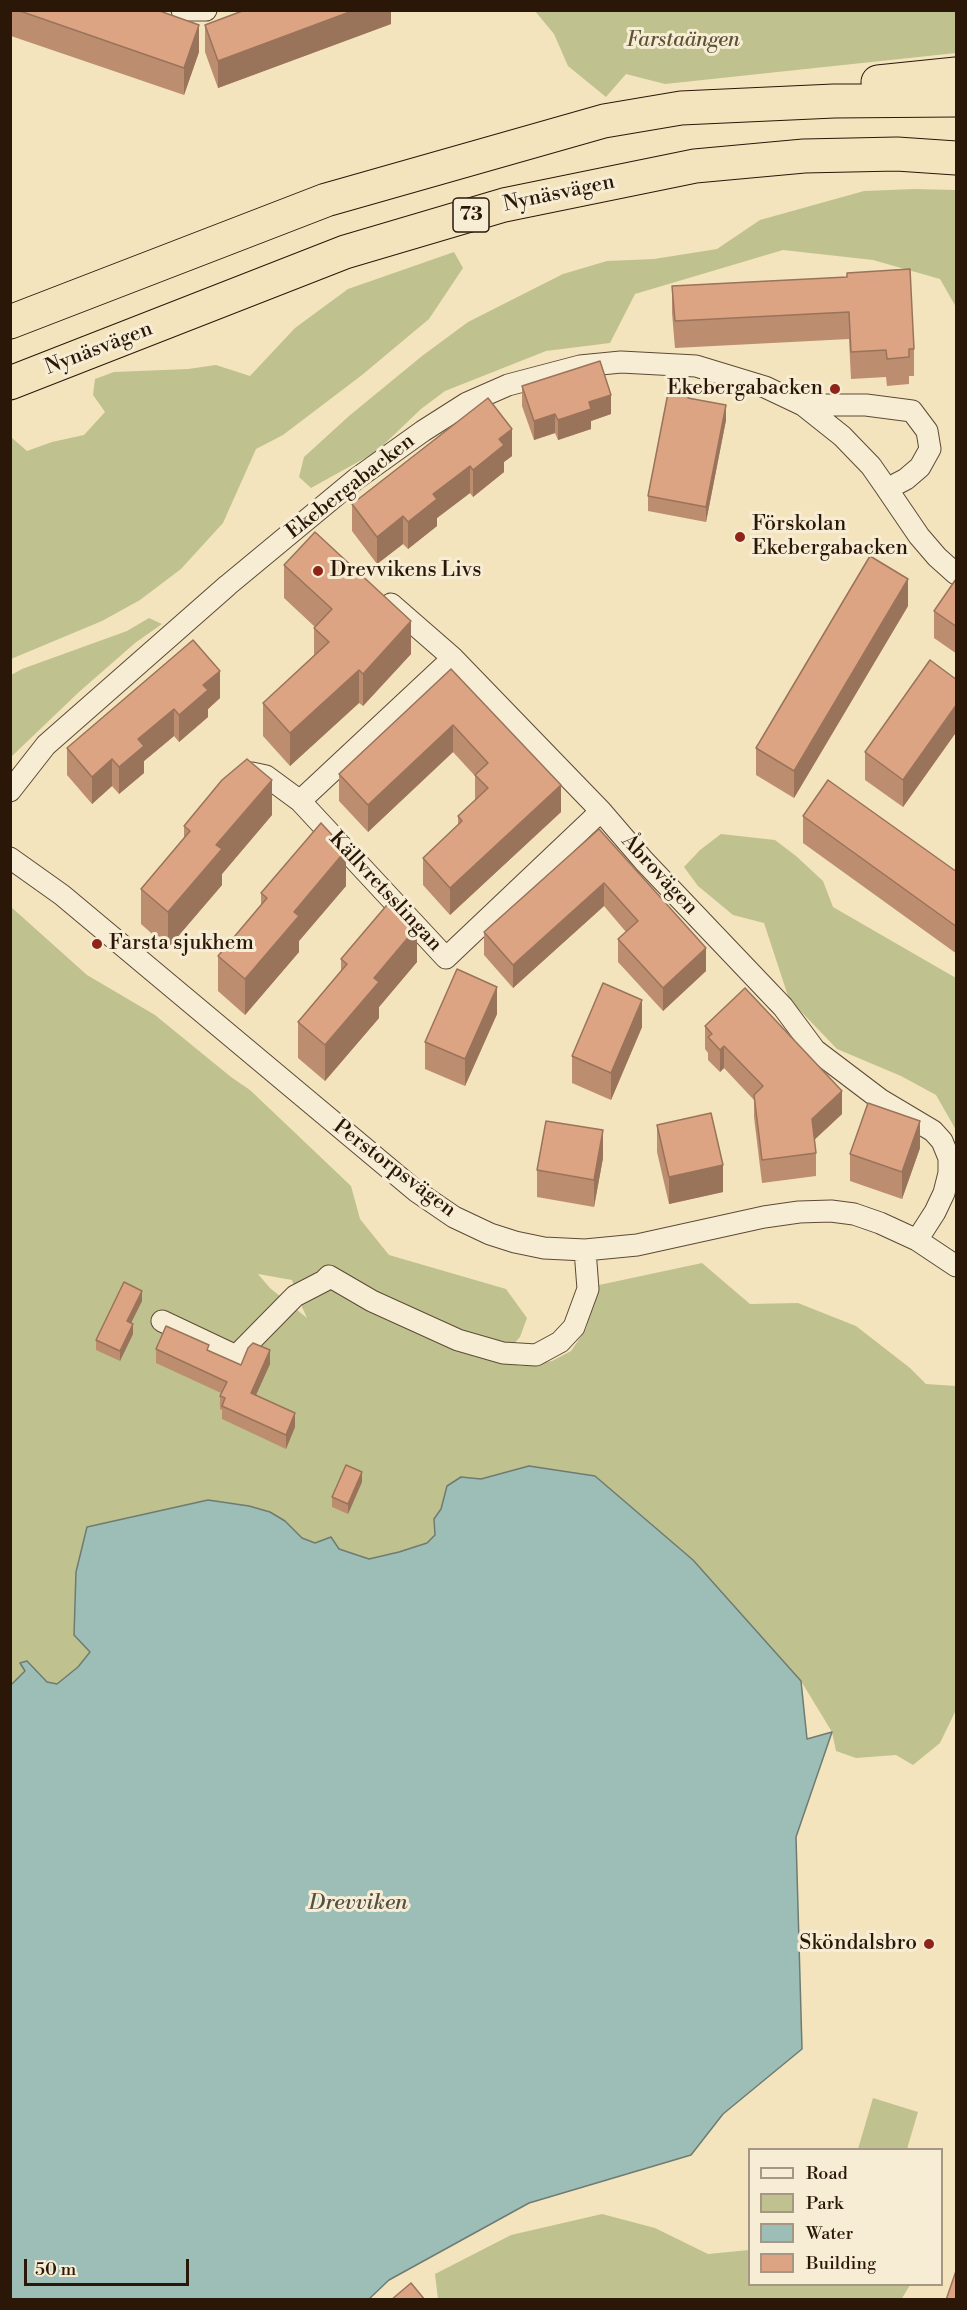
<!DOCTYPE html>
<html>
<head>
<meta charset="utf-8">
<style>
  body { margin:0 }
  #map { position:relative; width:967px; height:2310px; overflow:hidden; background:#f3e4be; font-family:"Libre Bodoni",serif }
  canvas { display:block }
  .frame { position:absolute; inset:0; border:12px solid #2a1708; pointer-events:none }
  .legend { position:absolute; left:748px; top:2148px; width:195px; height:138px; box-sizing:border-box; background:#f7edd5; border:2px solid #a59783; margin:0; padding:8px 10px; list-style:none; font-size:18px; color:#2a1708 }
  .legend li { display:flex; align-items:center; gap:12px; height:30px }
  .legend b { width:30px; border:2px solid #a59783 }
  .scale { position:absolute; left:24px; top:2259px; width:165px; height:27px; box-sizing:border-box; border:3px solid #2a1708; border-top:0; padding-left:8px; font-size:18px; line-height:21px; white-space:nowrap; color:#2a1708; -webkit-text-stroke:4px #f7edd5; paint-order:stroke }
</style>
</head>
<body>
<div id="map">
<canvas width="967" height="2310"></canvas>
<div class="frame"></div>
<ul class="legend">
<li><b style="height:8px;background:#f7edd5"></b>Road</li>
<li><b style="height:16px;background:#bfc28e"></b>Park</li>
<li><b style="height:16px;background:#9dbeb7"></b>Water</li>
<li><b style="height:16px;background:#dca482"></b>Building</li>
</ul>
<div class="scale">50 m</div>
</div>
<script>
const ctx = document.querySelector('canvas').getContext('2d');
ctx.lineJoin = 'round';
function fill(path, color) { ctx.fillStyle = color; ctx.fill(path, 'evenodd'); }
const toPath = rows => new Path2D(rows.map(r => 'M' + r).join(''));
function strokePath(path, color, width, dash) { ctx.strokeStyle = color; ctx.lineWidth = width; ctx.lineCap = dash ? 'butt' : 'round'; ctx.setLineDash(dash || []); ctx.stroke(path); }
function drawText(font, color, halo, rows, align = 'center') {
  ctx.font = font + ' "Libre Bodoni",serif'; ctx.lineWidth = 6; ctx.setLineDash([]); ctx.textBaseline = 'middle'; ctx.strokeStyle = halo; ctx.fillStyle = color; for (const [text, x, y, turn = 0] of rows) {
    ctx.save(); ctx.translate(x, y); ctx.rotate((+turn || 0) * Math.PI / 180); ctx.textAlign = isNaN(turn) ? turn : align; if (halo) ctx.strokeText(text, 0, 0); ctx.fillText(text, 0, 0); ctx.restore();
  }
}
fill(toPath([
  [535,11,956,11,956,53,665,84,626,74,606,97,568,66,554,34],
  [914,189,956,190,956,307,940,279,873,260,783,250,635,294,610,343,546,351,445,391,421,409,376,452,311,488,299,477,304,457,349,416,422,356,468,322,563,274,607,261,654,259,717,249,760,220,864,191],
  [454,252,463,268,429,319,362,375,283,435,256,449,223,523,181,569,140,600,102,621,11,659,11,437,27,451,52,442,84,435,105,412,93,395,95,379,114,372,188,369,216,365,250,376,295,328,348,289],
  [149,618,162,624,135,643,79,692,11,757,11,675,22,669,127,631],
  [721,834,775,840,796,856,823,881,833,907,956,978,956,1130,936,1095,901,1076,837,1049,789,999,764,923,733,915,698,886,684,867,700,850],
  [10,906,87,975,155,1015,231,1077,250,1090,351,1186,360,1219,389,1255,506,1289,527,1318,520,1337,501,1358,520,1366,552,1361,571,1351,586,1329,599,1285,702,1263,750,1304,798,1303,856,1326,910,1368,926,1384,956,1386,956,1710,940,1743,913,1765,896,1755,856,1758,836,1751,832,1732,801,1681,529,1466,480,1479,461,1477,447,1487,440,1511,434,1519,435,1535,427,1543,399,1552,369,1559,347,1554,339,1549,331,1537,315,1543,302,1538,285,1521,90,1651,78,1667,57,1684,47,1682,38,1672,26,1671,11,1685],
  [258,1274,292,1280,297,1296,307,1318,270,1288],
  [873,2098,918,2112,907,2149,858,2149],
  [602,2214,655,2228,708,2254,749,2250,750,2284,910,2285,901,2300,438,2299,435,2274,511,2235]
]), '#bfc28e');
const water = toPath([
  [529,1466,595,1476,693,1560,801,1681,807,1739,832,1732,796,1837,802,2049,723,2114,691,2155,529,2203,389,2280,369,2299,11,2299,11,1685,25,1671,20,1663,27,1661,47,1682,57,1684,78,1667,90,1652,74,1635,76,1572,87,1527,208,1500,249,1506,270,1512,285,1521,302,1538,315,1543,331,1537,339,1549,369,1559,399,1552,427,1543,435,1535,434,1519,441,1509,447,1486,461,1477,481,1479,529,1466]
]);
fill(water, '#9dbeb7');
strokePath(water, '#6f7b71', 1.5);
const minor = toPath([
  [182,10,206,10],
  [887,489,919,536,937,557,956,574],
  [391,604,453,658,601,811,644,861,783,1007,815,1050,881,1100,933,1131,942,1141,949,1158,949,1173,944,1193,935,1212,917,1240],
  [245,779,252,773,266,776,300,801,446,958,601,811],
  [10,791,46,745,228,585,356,479,423,431,467,403,508,385,580,366,621,362,696,366,765,387,803,405,842,436,871,466,887,489,906,479,920,467,930,449,927,431,912,411,866,405,803,405],
  [300,801,453,658],
  [10,858,62,895,416,1191,454,1217,490,1234,515,1242,544,1248,585,1250,637,1245,764,1217,799,1212,831,1211,854,1214,880,1223,917,1240,956,1266],
  [162,1321,236,1356,295,1296,324,1281,329,1276,372,1301,458,1340,503,1353,536,1355,560,1342,574,1327,588,1289,585,1250]
]);
const motorway = toPath([
  [878,82,956,74],
  [10,322,326,200,604,121,681,108,834,101,956,100],
  [10,383,345,252,504,205,695,166,804,156,897,154,956,158]
]);
strokePath(minor, '#5c4a36', 23);
strokePath(motorway, '#2a1708', 35);
strokePath(minor, '#f7edd5', 21);
strokePath(motorway, '#f3e4be', 33);
fill(toPath([
  [11,10,157,10,199,52,184,95,11,36],
  [391,10,391,24,218,88,205,52,205,25],
  [847,277,914,349,914,376,909,376,909,384,887,386,886,377,851,379,849,339,675,348,672,313,672,286],
  [522,386,611,414,591,421,591,429,558,440,555,433,534,440,522,406],
  [488,398,512,456,504,462,504,472,473,497,470,493,437,518,437,526,408,549,403,544,377,564,352,531,352,504],
  [690,398,726,420,706,522,648,511,648,496],
  [284,565,411,654,363,706,359,703,290,766,263,736,263,703,314,655,314,628,315,627,284,598],
  [957,580,957,654,934,638,934,611],
  [908,606,794,798,756,775,756,748],
  [193,640,220,698,208,709,208,717,179,742,174,736,144,761,144,773,119,794,112,786,92,804,67,775,67,748],
  [451,669,561,812,450,915,423,885,423,858,458,825,458,816,475,800,475,776,453,752,368,832,339,801,339,774],
  [957,680,957,731,903,807,865,780,865,752],
  [272,815,222,874,222,885,168,948,141,924,141,889,184,838,184,826],
  [803,816,957,872,957,954,803,843],
  [599,829,706,971,663,1011,618,962,618,939,626,932,604,906,513,988,484,955,484,932],
  [346,886,299,941,299,952,245,1015,218,991,218,956,261,905,261,893],
  [341,959,417,962,379,1007,379,1018,325,1081,298,1058,298,1022,341,971],
  [497,1014,465,1086,425,1069,425,1042],
  [705,1026,842,1114,814,1140,816,1153,816,1176,762,1183,754,1117,754,1100,724,1068,720,1072,708,1060,708,1053,705,1049],
  [642,1027,611,1100,572,1083,572,1056],
  [657,1125,723,1192,669,1204,657,1152],
  [920,1148,902,1199,850,1181,850,1154],
  [603,1158,594,1207,537,1197,537,1170],
  [142,1301,131,1323,133,1334,120,1361,96,1350,96,1340],
  [156,1349,209,1351,241,1365,270,1364,256,1395,295,1427,286,1449,222,1419,222,1410,220,1409,220,1396,221,1393,156,1363],
  [362,1482,348,1514,332,1507,332,1497]
]), '#bd8d70');
fill(toPath([
  [355,10,391,10,391,24,218,88,218,61],
  [199,25,199,52,184,95,184,68],
  [611,395,611,414,591,421,591,429,558,440,558,420,589,402],
  [726,405,726,420,706,522,706,507],
  [555,414,555,433,534,440,534,421],
  [512,429,512,456,504,462,504,472,473,497,473,470,499,439],
  [470,466,470,493,437,518,437,526,408,549,408,522,433,494],
  [403,516,403,544,377,564,377,537],
  [908,579,908,606,794,798,794,771],
  [411,621,411,654,363,706,363,674],
  [359,670,359,703,290,766,290,733],
  [220,671,220,698,208,709,208,717,179,742,179,715,203,685],
  [957,704,957,731,903,807,903,780],
  [174,709,174,736,144,761,144,773,119,794,119,767,138,739],
  [453,725,453,752,368,832,368,805],
  [112,759,112,786,92,804,92,777],
  [272,780,272,815,222,874,222,885,168,948,168,912,216,845],
  [561,785,561,812,450,915,450,888],
  [346,850,346,886,299,941,299,952,245,1015,245,979,294,912],
  [604,883,604,906,513,988,513,965],
  [417,927,417,962,379,1007,379,1018,325,1081,325,1045,374,978],
  [706,948,706,971,663,1011,663,988],
  [497,987,497,1014,465,1086,465,1059],
  [642,1000,642,1027,611,1100,611,1073],
  [724,1046,724,1068,720,1072,720,1050],
  [842,1091,842,1114,812,1142,812,1119],
  [920,1121,920,1148,902,1199,902,1172],
  [603,1130,603,1158,594,1207,594,1180],
  [723,1165,723,1192,669,1204,669,1177],
  [142,1291,142,1301,127,1331,127,1321],
  [133,1324,133,1334,120,1361,120,1351],
  [270,1350,270,1364,251,1406,251,1393],
  [295,1413,295,1427,286,1449,286,1435],
  [362,1472,362,1482,348,1514,348,1504]
]), '#9a735b');
const building = toPath([
  [17,10,157,10,199,25,184,68,17,10],
  [245,10,355,10,218,61,205,25,245,10],
  [910,269,914,349,909,349,909,357,887,359,886,350,851,352,849,312,675,321,672,286,847,277,847,273,910,269],
  [600,361,611,395,589,402,591,409,558,420,555,414,534,421,522,386,600,361],
  [673,385,690,388,688,398,726,405,706,507,648,496,668,393,671,394,673,385],
  [488,398,512,429,499,439,504,445,473,470,470,466,433,494,437,499,408,522,403,516,377,537,352,504,488,398],
  [315,532,411,621,363,674,359,670,290,733,263,703,329,642,314,628,332,609,284,565,315,532],
  [870,556,908,579,794,771,756,748,870,556],
  [956,579,957,580,957,627,934,611,956,579],
  [193,640,220,671,203,685,208,690,179,715,174,709,138,739,144,746,119,767,112,759,92,777,67,748,193,640],
  [930,660,957,680,957,704,903,780,865,752,930,660],
  [451,669,561,785,450,888,423,858,462,821,458,816,488,788,475,775,488,763,453,725,368,805,339,774,451,669],
  [247,759,272,780,216,845,222,849,168,912,141,889,190,831,184,826,222,780,247,759],
  [828,780,957,872,957,927,803,816,828,780],
  [321,823,346,850,294,912,299,916,245,979,218,956,267,898,261,893,321,823],
  [599,829,706,948,663,988,618,939,638,921,604,883,513,965,484,932,599,829],
  [392,899,417,927,374,978,379,982,325,1045,298,1022,347,964,341,959,392,899],
  [457,969,497,987,465,1059,425,1042,457,969],
  [603,983,642,1000,611,1073,572,1056,603,983],
  [745,988,842,1091,812,1119,816,1153,762,1160,754,1095,763,1086,724,1046,720,1050,708,1037,712,1034,705,1026,745,988],
  [868,1103,920,1121,902,1172,850,1154,868,1103],
  [711,1113,723,1165,669,1177,657,1125,711,1113],
  [546,1121,603,1130,594,1180,537,1170,546,1121],
  [124,1282,142,1291,127,1321,133,1324,120,1351,96,1340,124,1282],
  [166,1326,209,1345,207,1350,241,1365,248,1348,253,1343,270,1350,251,1393,295,1413,286,1435,222,1406,225,1398,220,1396,227,1382,156,1349,166,1326],
  [346,1465,362,1472,348,1504,332,1497,346,1465],
  [957,2268,957,2300,946,2300,957,2268],
  [411,2283,425,2300,391,2300,411,2283]
]);
fill(building, '#dca482');
strokePath(building, '#9a735b', 1.5);
for (const [x, y, r, color] of [
  [835,389,6,"#8f2418"],
  [740,537,6,"#8f2418"],
  [318,571,6,"#8f2418"],
  [97,944,6,"#8f2418"],
  [929,1944,6,"#8f2418"]
]) { const dot = new Path2D(); dot.arc(x, y, r, 0, 2 * Math.PI); ctx.fillStyle = color; ctx.fill(dot); strokePath(dot, '#f7edd5', 2); }
for (const [x, y, w] of [
  [471,215,36]
]) { const box = new Path2D(); box.roundRect(x - w / 2, y - 17, w, 34, 4.5); ctx.fillStyle = '#f7edd5'; ctx.fill(box); strokePath(box, '#2a1708', 1.5); }
drawText('bold 20px', '#2a1708', null, [
  ["73",471,215]
]);
drawText('italic 21px', '#5e5337', '#f7edd5', [
  ["Farstaängen",683,41]
]);
drawText('21px', '#2a1708', '#f7edd5', [
  ["Nynäsvägen",559,194,-12],
  ["Nynäsvägen",99,349,-21],
  ["Ekebergabacken",351,487,-38],
  ["Åbrovägen",659,875,47],
  ["Källvretsslingan",385,892,47],
  ["Perstorpsvägen",394,1169,37]
]);
drawText('21px', '#2a1708', '#f7edd5', [
  ["Ekebergabacken",823,389,"right"],
  ["Förskolan",752,525],
  ["Ekebergabacken",752,549],
  ["Drevvikens Livs",330,571],
  ["Farsta sjukhem",109,944],
  ["Sköndalsbro",917,1944,"right"]
], 'left');
drawText('italic 22px', '#525145', '#f7edd5', [
  ["Drevviken",358,1904]
]);
</script>
</body>
</html>
